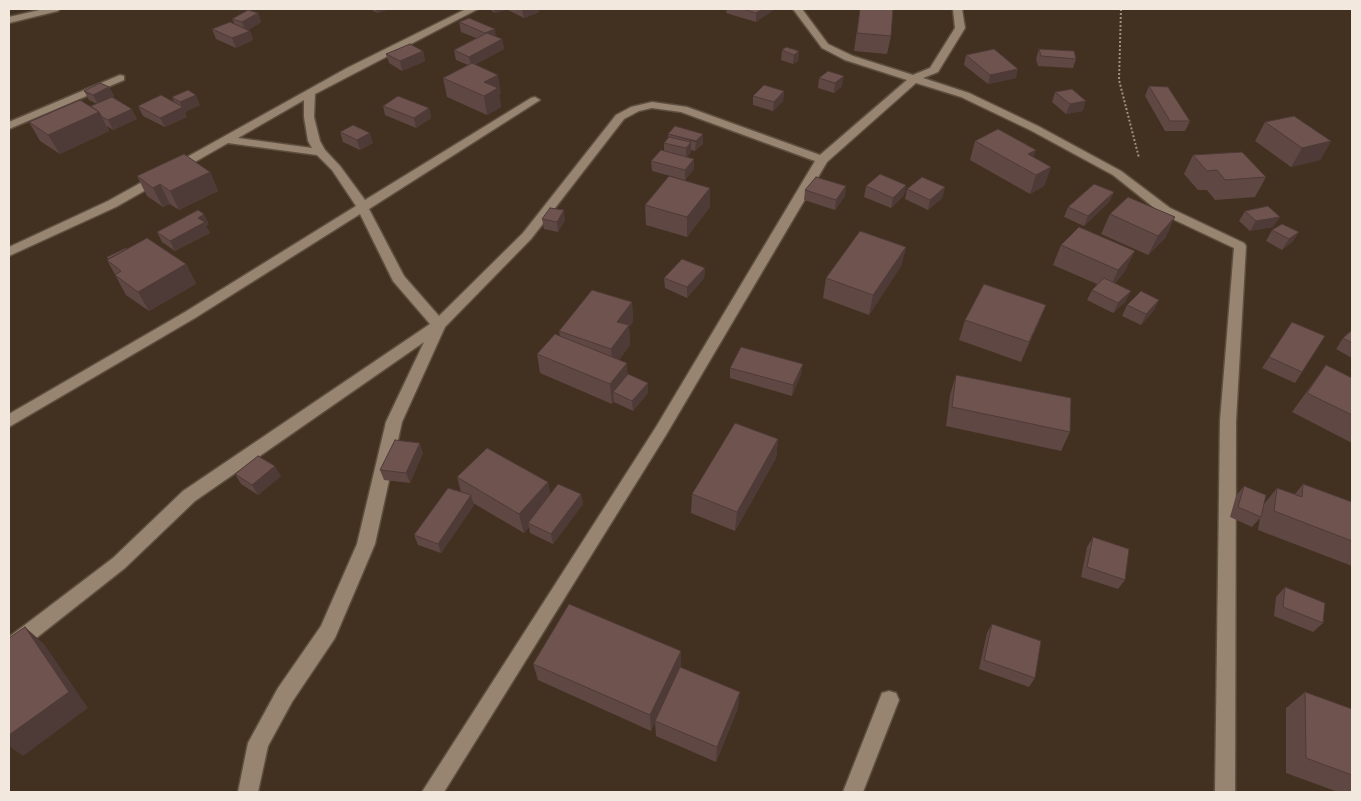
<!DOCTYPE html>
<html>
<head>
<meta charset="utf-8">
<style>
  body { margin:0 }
  #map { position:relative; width:1361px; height:801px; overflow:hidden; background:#423120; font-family:"IBM Plex Sans",sans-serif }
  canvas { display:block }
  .frame { position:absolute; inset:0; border:10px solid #f3e8dd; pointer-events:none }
</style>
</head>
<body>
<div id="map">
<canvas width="1361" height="801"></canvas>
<div class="frame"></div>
</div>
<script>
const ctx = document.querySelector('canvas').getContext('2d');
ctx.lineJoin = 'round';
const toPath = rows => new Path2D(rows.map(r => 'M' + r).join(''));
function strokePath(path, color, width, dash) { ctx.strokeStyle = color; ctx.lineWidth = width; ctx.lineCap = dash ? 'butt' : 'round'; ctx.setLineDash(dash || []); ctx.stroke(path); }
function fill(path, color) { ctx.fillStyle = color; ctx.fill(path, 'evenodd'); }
const minor = toPath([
  [44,9,60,9,58,11,9,23,9,17,44,9],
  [466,9,478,9,315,94,314,117,320,141,325,150,340,166,365,200,531,98,535,97,540,100,369,209,404,276,439,316,523,233,616,115,631,107,652,102,687,107,820,155,907,80,845,60,822,48,793,9,802,9,828,44,853,56,913,75,930,68,955,28,953,9,962,9,965,28,938,72,923,78,969,93,1038,126,1121,171,1170,208,1244,243,1246,246,1236,421,1235,792,1215,792,1220,421,1234,248,1162,214,1113,175,1030,130,961,97,916,83,827,162,666,435,444,792,422,792,656,427,815,161,681,112,652,108,639,111,624,119,531,239,445,327,402,422,375,544,335,638,292,702,268,746,258,792,238,792,248,743,278,688,321,626,357,544,386,422,424,342,195,501,125,568,16,654,9,657,9,637,113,558,183,491,430,324,393,281,360,214,195,318,9,427,9,414,185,312,356,206,332,170,317,155,228,143,116,207,9,256,9,247,108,201,347,68,466,9],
  [304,100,304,117,308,141,312,148,238,138,304,100],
  [120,75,124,76,124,80,9,129,9,122,120,75],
  [889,691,896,693,899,700,863,792,843,792,882,693,889,691]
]);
strokePath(minor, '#5d4f3f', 3);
strokePath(toPath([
  [1121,9,1119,80,1139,158]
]), '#9d9082', 2, [2, 2]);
fill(minor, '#988571');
fill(toPath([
  [370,9,389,9,377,13],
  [489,9,504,9,505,10,495,13],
  [506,9,538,9,539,12,524,18],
  [727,9,775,9,756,22,726,13],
  [860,9,891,36,887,54,854,51],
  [258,13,261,22,248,30,250,31,253,40,236,48,216,39,212,29,234,23,232,19],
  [459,22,502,39,504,49,474,65,501,93,499,94,501,107,487,115,447,97,443,78,468,65,456,60,454,50,476,38,461,32],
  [1039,49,1076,59,1073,68,1038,66,1036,59],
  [782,50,799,51,798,61,793,64,781,60],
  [423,51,425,61,402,71,389,63,386,54],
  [966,55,1016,78,988,84,964,65],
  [819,78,842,86,834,93,818,88],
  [1149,86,1190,121,1185,131,1165,131,1145,96],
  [109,87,114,96,112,97,137,119,113,130,107,126,109,131,60,154,40,141,29,122,91,106,97,104,89,100,84,91],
  [784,91,783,101,773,111,753,105,753,96],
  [1055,92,1083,111,1066,114,1052,102],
  [172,97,200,105,185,112,187,117,165,127,143,116,138,106,174,102],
  [383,106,429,108,431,118,416,128,385,115],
  [1265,122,1331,141,1320,160,1291,167,1255,141],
  [340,132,373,143,360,150,343,142],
  [668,134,703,144,695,151,691,150,691,152,687,157,694,159,694,169,685,180,652,171,651,161,664,151,664,143,668,138],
  [975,141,1033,157,1051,167,1044,186,1030,194,970,160],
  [1193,155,1266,177,1255,197,1215,200,1207,190,1198,190,1184,174],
  [210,172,218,191,179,210,170,204,163,207,147,196,137,176],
  [906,185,904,195,891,208,864,197,866,186],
  [846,186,845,196,835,210,804,200,805,190],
  [945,187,942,198,928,210,905,199,907,189],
  [1114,192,1109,202,1084,226,1064,217,1068,207],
  [645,205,710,207,687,237,646,225],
  [1245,211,1273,227,1250,231,1239,221],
  [1110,214,1166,237,1148,255,1101,234],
  [542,219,565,220,558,232,544,229],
  [209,224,206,226,210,233,175,251,162,242,157,232],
  [1272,230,1299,232,1292,242,1282,250,1266,241],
  [1061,245,1125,271,1115,283,1126,301,1113,313,1087,300,1092,290,1097,284,1053,265],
  [906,247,901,266,869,315,823,298,826,278],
  [127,249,186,264,196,284,149,311,126,295,107,260,108,259,107,257],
  [705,268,704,278,687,298,665,288,664,278],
  [1159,300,1154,310,1141,325,1122,316,1127,305],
  [632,302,633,322,629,327,630,345,619,360,628,375,648,383,648,393,633,411,614,402,614,401,612,404,540,373,537,354,560,336,559,331],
  [1046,305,1021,362,959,340,965,320],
  [1292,322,1302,372,1295,383,1262,368],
  [1352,330,1352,358,1336,349,1343,338],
  [1326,365,1352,378,1352,443,1292,412],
  [730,368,801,374,792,396,730,378],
  [956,375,1070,432,1061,451,946,426,950,395],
  [778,439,776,458,735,531,691,513,692,494],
  [423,453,410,483,384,480,380,470],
  [235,474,281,476,258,495,241,484],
  [457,477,548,482,550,494,581,494,583,504,553,544,530,533,529,527,524,533,473,503,474,505,441,553,418,545,414,535,461,492],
  [1303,484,1352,502,1352,566,1258,530,1260,518,1252,527,1230,517,1236,496,1244,486,1264,504,1277,488,1295,494],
  [1093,537,1125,580,1118,589,1081,577,1087,547],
  [1285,587,1323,623,1313,632,1274,616,1276,597],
  [992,624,1035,678,1029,687,979,669,987,633],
  [533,664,681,667,738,708,716,762,656,736,655,722,651,731,538,680],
  [1305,692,1352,709,1352,792,1338,792,1286,773,1286,708]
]), '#5f4744');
fill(toPath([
  [376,9,389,9,377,13],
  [494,9,504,9,505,10,495,13],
  [522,9,538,9,539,12,524,18],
  [763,9,775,9,756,22,756,13],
  [258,13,261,22,246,31,242,22],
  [495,29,496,38,485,33],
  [250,31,253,40,236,48,232,38],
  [502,39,504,49,471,66,469,57],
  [423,51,425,61,402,71,400,61],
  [799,51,798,61,793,64,794,55],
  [1018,69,1016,78,988,84,990,75],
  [498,75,501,93,499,94,501,107,487,115,484,96,484,82],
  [844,76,842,86,834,93,835,83],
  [109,87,114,96,98,104,93,95],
  [784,91,783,101,773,111,774,102],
  [196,95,200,105,185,112,187,117,165,127,160,118,182,107,180,102],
  [1086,101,1083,111,1066,114,1070,104],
  [429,108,431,118,416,128,414,118],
  [132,109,137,119,113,130,108,120],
  [99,112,109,131,60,154,48,135],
  [370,133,373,143,360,150,357,140],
  [703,134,703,144,695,151,696,141],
  [1331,141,1320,160,1291,167,1302,148],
  [691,142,691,152,686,159,686,148],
  [1036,150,1029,169,1028,154],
  [694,159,694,169,685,180,685,170],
  [1051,167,1044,186,1030,194,1036,175],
  [210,172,218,191,179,210,170,191],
  [160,184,170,204,163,207,153,188],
  [906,185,904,195,891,208,893,198],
  [846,186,845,196,835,210,836,200],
  [945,187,942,198,928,210,930,200],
  [710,188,710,207,687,237,687,217],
  [1114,192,1109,202,1084,226,1088,216],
  [564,210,565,220,558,232,557,222],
  [204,214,209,224,206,226,210,233,175,251,170,241,198,218],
  [1175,217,1166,237,1148,255,1158,236],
  [1280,217,1273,227,1250,231,1256,221],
  [1299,232,1292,242,1282,250,1289,239],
  [906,247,901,266,869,315,873,295],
  [1135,251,1125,271,1109,290,1118,270],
  [186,264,196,284,149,311,138,292],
  [705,268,704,278,687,298,687,287],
  [1131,291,1126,301,1113,313,1118,303],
  [1159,300,1154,310,1141,325,1146,314],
  [632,302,633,322,629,327,630,345,613,368,611,349,617,322],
  [1046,305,1038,325,1021,362,1029,342],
  [627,363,628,383,613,392,614,401,612,404,610,384],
  [803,364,801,374,792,396,793,385],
  [648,383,648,393,633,411,632,401],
  [778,439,776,458,735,531,737,512],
  [420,443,423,453,410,483,406,473],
  [275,466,281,476,258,495,252,485],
  [548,482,552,501,528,523,529,527,524,533,519,514],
  [581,494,583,504,553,544,551,534],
  [471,495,474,505,441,553,438,544],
  [25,627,44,644,88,708,23,756,9,746,9,735],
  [681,651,681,668,651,731,650,715],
  [740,692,738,708,716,762,717,747]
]), '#4e3a37');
const building = toPath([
  [743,9,763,9,756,13,743,9],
  [860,9,893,9,891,36,857,33,860,9],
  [248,10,258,13,242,22,232,19,248,10],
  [469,18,495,29,485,33,459,22,469,18],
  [230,22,250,31,232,38,212,29,230,22],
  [487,33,502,39,469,57,454,50,487,33],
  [410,44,423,51,400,61,386,54,410,44],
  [786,47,799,51,794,55,782,50,786,47],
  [994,49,1018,69,990,75,966,55,994,49],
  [1039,49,1074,51,1076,59,1041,56,1039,49],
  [472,63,498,75,484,82,498,88,484,96,443,78,472,63],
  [828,71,844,76,835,83,819,78,828,71],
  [100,83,109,87,93,95,84,91,100,83],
  [764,85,784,91,774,102,753,96,764,85],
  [1149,86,1168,87,1190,121,1170,121,1149,86],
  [1072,89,1086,101,1070,104,1055,92,1072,89],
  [188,90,196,95,180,102,172,97,188,90],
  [161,95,183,107,160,118,138,106,161,95],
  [398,96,429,108,414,118,383,106,398,96],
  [112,97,132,109,108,120,102,117,99,112,91,106,112,97],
  [80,100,99,112,48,135,29,122,80,100],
  [1294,116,1331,141,1302,148,1265,122,1294,116],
  [353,125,370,133,357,140,340,132,353,125],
  [675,126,703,134,696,141,668,134,675,126],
  [998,129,1036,150,1028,154,1051,167,1036,175,975,141,998,129],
  [669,137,691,142,686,148,664,143,669,137],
  [661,150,694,159,685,170,651,161,661,150],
  [1242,152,1266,177,1225,180,1217,170,1207,171,1193,155,1242,152],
  [184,154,210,172,170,191,160,184,153,188,137,176,184,154],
  [880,174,906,185,893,198,866,186,880,174],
  [669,176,710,188,687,217,645,205,669,176],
  [816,177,846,186,836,200,805,190,816,177],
  [922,177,945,187,930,200,907,189,922,177],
  [1094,184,1114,192,1088,216,1068,207,1094,184],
  [1128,197,1175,217,1158,236,1110,214,1128,197],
  [1268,206,1280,217,1256,221,1245,211,1268,206],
  [550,208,564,210,557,222,542,219,550,208],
  [198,210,204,214,198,218,205,222,170,241,157,232,198,210],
  [1282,224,1299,232,1289,239,1272,230,1282,224],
  [1079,227,1135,251,1118,270,1061,245,1079,227],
  [860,231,906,247,873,295,826,278,860,231],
  [147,238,186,264,138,292,115,275,121,271,107,260,147,238],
  [126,248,127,249,108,259,107,257,126,248],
  [682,259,705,268,687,287,664,278,682,259],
  [1104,278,1131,291,1118,303,1092,290,1104,278],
  [984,284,1046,305,1029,342,965,320,984,284],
  [592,290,632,302,617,322,629,325,611,349,559,331,592,290],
  [1141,291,1159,300,1146,314,1127,305,1141,291],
  [1292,322,1325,336,1302,372,1269,357,1292,322],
  [1352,330,1352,343,1343,338,1352,330],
  [555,334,627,363,610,384,537,354,555,334],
  [741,347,803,364,793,385,730,368,741,347],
  [1326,365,1352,378,1352,415,1307,393,1326,365],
  [628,374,648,383,632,401,613,392,628,374],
  [956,375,1071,398,1070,432,952,407,956,375],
  [735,423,778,439,737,512,692,494,735,423],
  [395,440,420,443,406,473,380,470,395,440],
  [487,448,548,482,519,514,457,477,487,448],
  [258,456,275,466,252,485,235,474,258,456],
  [558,484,581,494,551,534,528,523,558,484],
  [1303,484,1352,502,1352,541,1274,511,1277,488,1302,497,1303,484],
  [1244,486,1266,495,1261,517,1238,507,1244,486],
  [448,488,471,495,438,544,414,535,448,488],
  [1093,537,1129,549,1125,580,1087,567,1093,537],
  [1285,587,1325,603,1323,623,1283,607,1285,587],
  [569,604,681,651,650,715,533,664,569,604],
  [992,624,1041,641,1035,678,984,660,992,624],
  [25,627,69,692,9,735,9,638,25,627],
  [680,667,740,692,717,747,655,721,680,667],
  [1305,692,1352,709,1352,775,1306,758,1305,692]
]);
fill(building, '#6f534f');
strokePath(building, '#4e3a37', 1);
</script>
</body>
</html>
